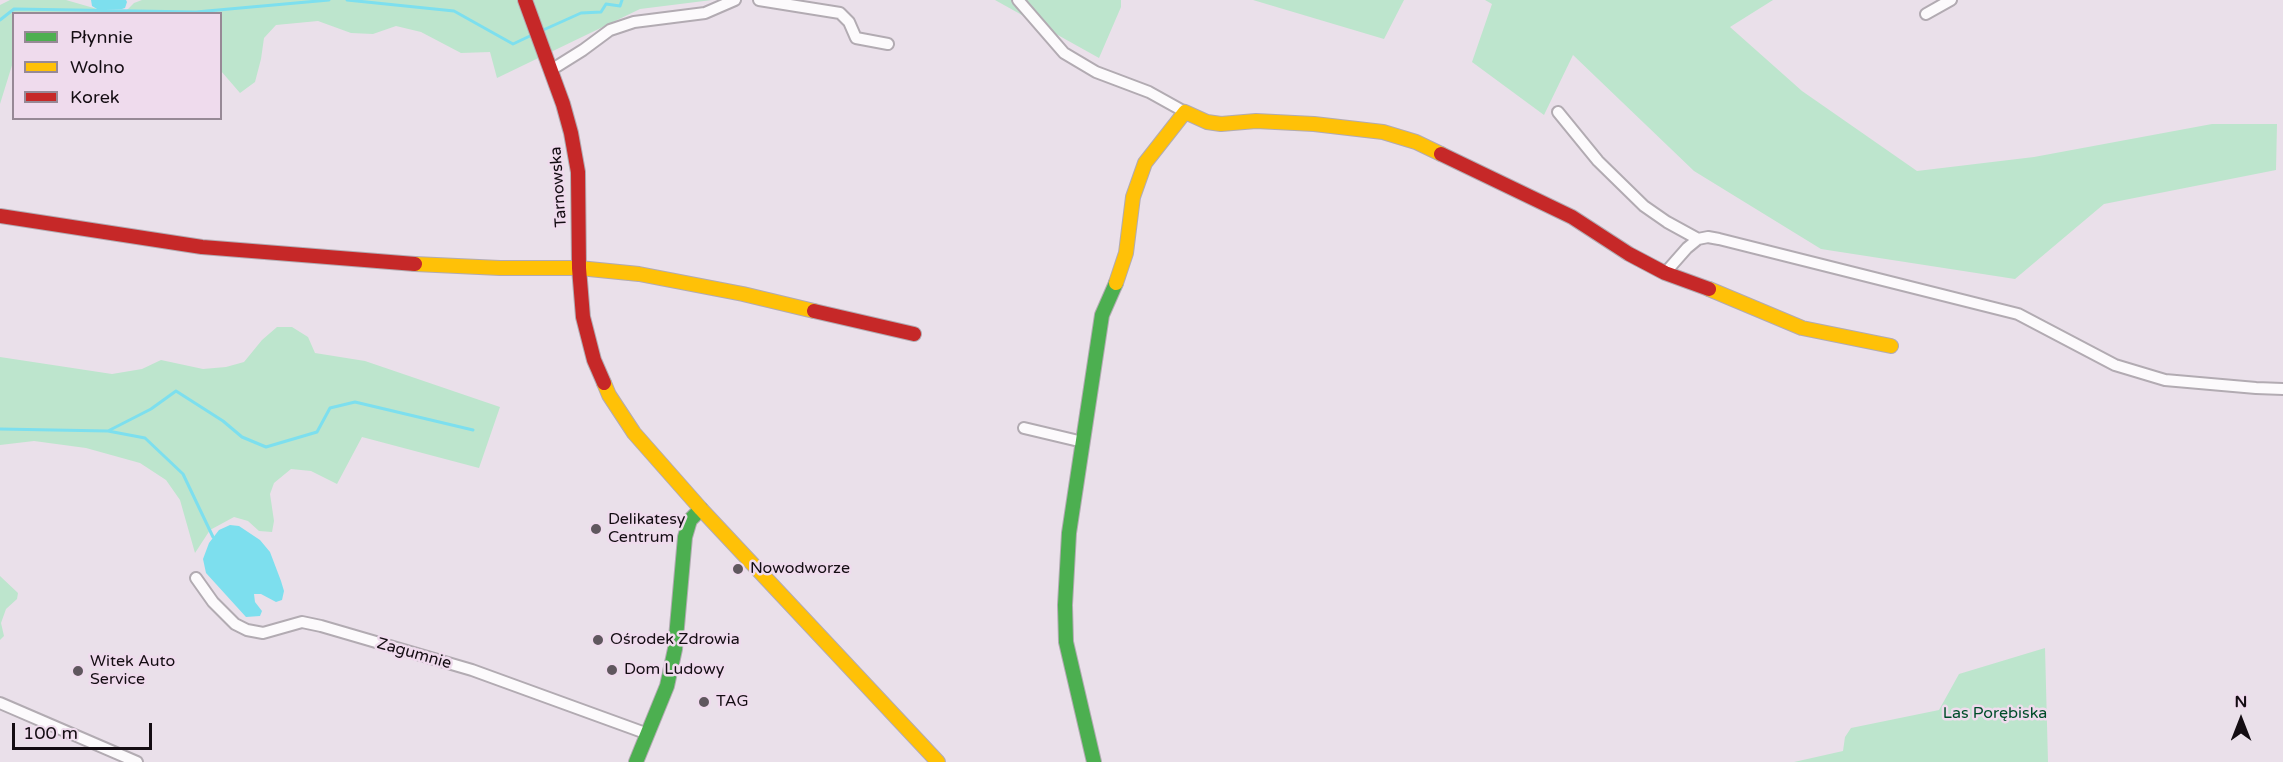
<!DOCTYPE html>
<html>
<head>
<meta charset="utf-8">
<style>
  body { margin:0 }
  #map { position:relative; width:2283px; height:762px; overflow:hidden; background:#eae0ea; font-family:"Varela Round",sans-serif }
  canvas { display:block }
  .legend { position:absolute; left:12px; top:12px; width:210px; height:108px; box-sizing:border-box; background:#efdbed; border:2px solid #978996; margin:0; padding:8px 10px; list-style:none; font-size:18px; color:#140d13 }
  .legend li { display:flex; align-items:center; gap:12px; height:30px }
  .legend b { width:30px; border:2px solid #978996 }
  .north { position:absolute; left:2211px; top:690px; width:60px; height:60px; -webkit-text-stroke:4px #efdbed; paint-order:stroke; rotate:0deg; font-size:16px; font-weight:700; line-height:24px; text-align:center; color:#140d13 }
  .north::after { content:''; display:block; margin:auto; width:21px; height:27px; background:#140d13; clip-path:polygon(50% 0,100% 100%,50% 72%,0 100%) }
  .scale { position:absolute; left:12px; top:723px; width:140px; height:27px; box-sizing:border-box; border:3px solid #140d13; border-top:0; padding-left:8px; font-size:18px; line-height:21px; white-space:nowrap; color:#140d13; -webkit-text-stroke:4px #efdbed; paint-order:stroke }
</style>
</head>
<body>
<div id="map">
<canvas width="2283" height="762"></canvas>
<ul class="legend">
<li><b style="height:8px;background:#4caf50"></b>Płynnie</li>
<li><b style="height:8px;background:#ffc107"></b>Wolno</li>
<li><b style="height:8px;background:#c62828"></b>Korek</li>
</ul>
<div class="north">N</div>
<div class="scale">100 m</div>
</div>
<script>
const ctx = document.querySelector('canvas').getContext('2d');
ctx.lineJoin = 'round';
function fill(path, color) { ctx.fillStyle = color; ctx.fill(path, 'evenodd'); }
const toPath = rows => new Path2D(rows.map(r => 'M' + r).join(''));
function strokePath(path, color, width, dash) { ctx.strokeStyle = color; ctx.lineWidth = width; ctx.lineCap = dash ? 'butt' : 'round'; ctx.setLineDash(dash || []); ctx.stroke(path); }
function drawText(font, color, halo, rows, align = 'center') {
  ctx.font = font + ' "Varela Round",sans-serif'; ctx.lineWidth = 5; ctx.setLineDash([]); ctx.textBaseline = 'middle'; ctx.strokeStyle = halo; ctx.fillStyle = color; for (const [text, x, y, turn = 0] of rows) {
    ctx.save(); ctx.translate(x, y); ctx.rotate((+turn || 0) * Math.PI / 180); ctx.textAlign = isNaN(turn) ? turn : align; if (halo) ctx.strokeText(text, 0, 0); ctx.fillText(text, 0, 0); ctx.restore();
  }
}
fill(toPath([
  [10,0,66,0,111,13,127,10,134,3,142,0,712,0,640,9,497,78,490,52,461,53,421,32,396,26,373,34,351,33,318,21,276,25,264,38,261,59,255,82,240,93,221,71,220,14,14,14,13,62,0,104,0,5],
  [995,0,1121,0,1121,7,1099,58],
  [1253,0,1404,0,1384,39],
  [1485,0,1773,0,1730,27,1802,91,1917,171,2034,157,2212,124,2277,124,2276,170,2104,204,2015,279,1821,249,1694,171,1573,55,1544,115,1472,62,1492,4],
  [277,327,292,327,308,337,315,353,365,361,500,407,479,468,362,437,337,484,311,471,291,469,274,483,270,494,274,521,272,532,259,531,248,521,234,517,210,530,195,553,180,500,166,480,140,463,86,448,34,441,0,445,0,357,112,374,142,369,161,360,203,369,226,367,244,362,262,340],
  [0,576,18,593,17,599,6,609,1,623,4,636,0,640],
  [2045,648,2048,762,1794,762,1843,751,1845,737,1851,728,1939,710,1959,674]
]), '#bde5cd');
fill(toPath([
  [91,0,126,0,127,2,125,8,122,9,97,9,92,6],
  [230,525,239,526,260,540,270,552,281,581,284,591,282,600,276,602,261,594,254,594,255,602,262,611,260,616,246,617,206,573,203,559,209,543,219,530]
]), '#7ddfee');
strokePath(toPath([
  [347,0,454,11,513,44,532,35],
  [0,20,14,9,196,12,329,0],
  [541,31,581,13,601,12,606,4,620,6,622,0],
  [0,429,108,431,151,409,176,391,223,421,242,437,266,447,317,432,330,408,355,402,473,430],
  [108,431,145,438,183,474,213,537]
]), '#7ddfee', 3);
const street = toPath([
  [759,0,840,13,849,22,856,38,888,44],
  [1018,0,1064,53,1096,72,1149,92,1185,112],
  [1926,14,1951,0],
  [551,70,583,50,610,30,634,22,705,13,735,0],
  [1558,112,1598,161,1644,206,1667,222,1698,239],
  [1665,273,1687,248,1698,239,1708,237,1719,239,2018,314,2115,365,2165,380,2256,388,2283,389],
  [1024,428,1083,442],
  [196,578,213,602,235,624,247,630,263,633,302,622,321,626,472,670,648,734],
  [0,703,137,762]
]);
const fast = toPath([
  [636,762,667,686,675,649,685,537,690,520,701,509],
  [1094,762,1066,642,1065,605,1069,533,1102,315,1116,283]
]);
const slow = toPath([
  [415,264,500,268,579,268,639,274,743,294,814,311],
  [1116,283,1126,253,1133,197,1145,163,1185,112,1207,122,1221,124,1256,121,1314,124,1383,132,1416,142,1441,154],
  [1709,289,1802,328,1891,346],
  [604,383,609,395,634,433,701,509,938,762]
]);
const jam = toPath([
  [525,0,563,104,571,133,578,172,579,268,583,317,594,360,604,383],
  [1441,154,1572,217,1629,254,1665,273,1709,289],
  [0,216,202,247,415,264],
  [814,311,914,334]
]);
strokePath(street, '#b2abb2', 14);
strokePath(fast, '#b2abb2', 16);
strokePath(slow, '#b2abb2', 16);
strokePath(jam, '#b2abb2', 16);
strokePath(street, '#fcfafc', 10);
strokePath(fast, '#4caf50', 14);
strokePath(slow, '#ffc107', 14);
strokePath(jam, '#c62828', 14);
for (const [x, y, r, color] of [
  [596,529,6,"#5f575e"],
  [738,569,6,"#5f575e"],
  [598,640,6,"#5f575e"],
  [612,670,6,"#5f575e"],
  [78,671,6,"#5f575e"],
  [704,702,6,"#5f575e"]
]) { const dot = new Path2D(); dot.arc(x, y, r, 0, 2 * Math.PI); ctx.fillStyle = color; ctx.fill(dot); strokePath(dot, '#efdbed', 2); }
drawText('16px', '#140d13', '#efdbed', [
  ["Tarnowska",559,187,-94],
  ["Zagumnie",414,654,16]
]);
drawText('16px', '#140d13', '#efdbed', [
  ["Delikatesy",608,520],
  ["Centrum",608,538],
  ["Nowodworze",750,569],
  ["Ośrodek Zdrowia",610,640],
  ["Witek Auto",90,662],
  ["Service",90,680],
  ["Dom Ludowy",624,670],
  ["TAG",716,702]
], 'left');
drawText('16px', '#004d2a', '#efdbed', [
  ["Las Porębiska",1995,714]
]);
</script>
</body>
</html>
